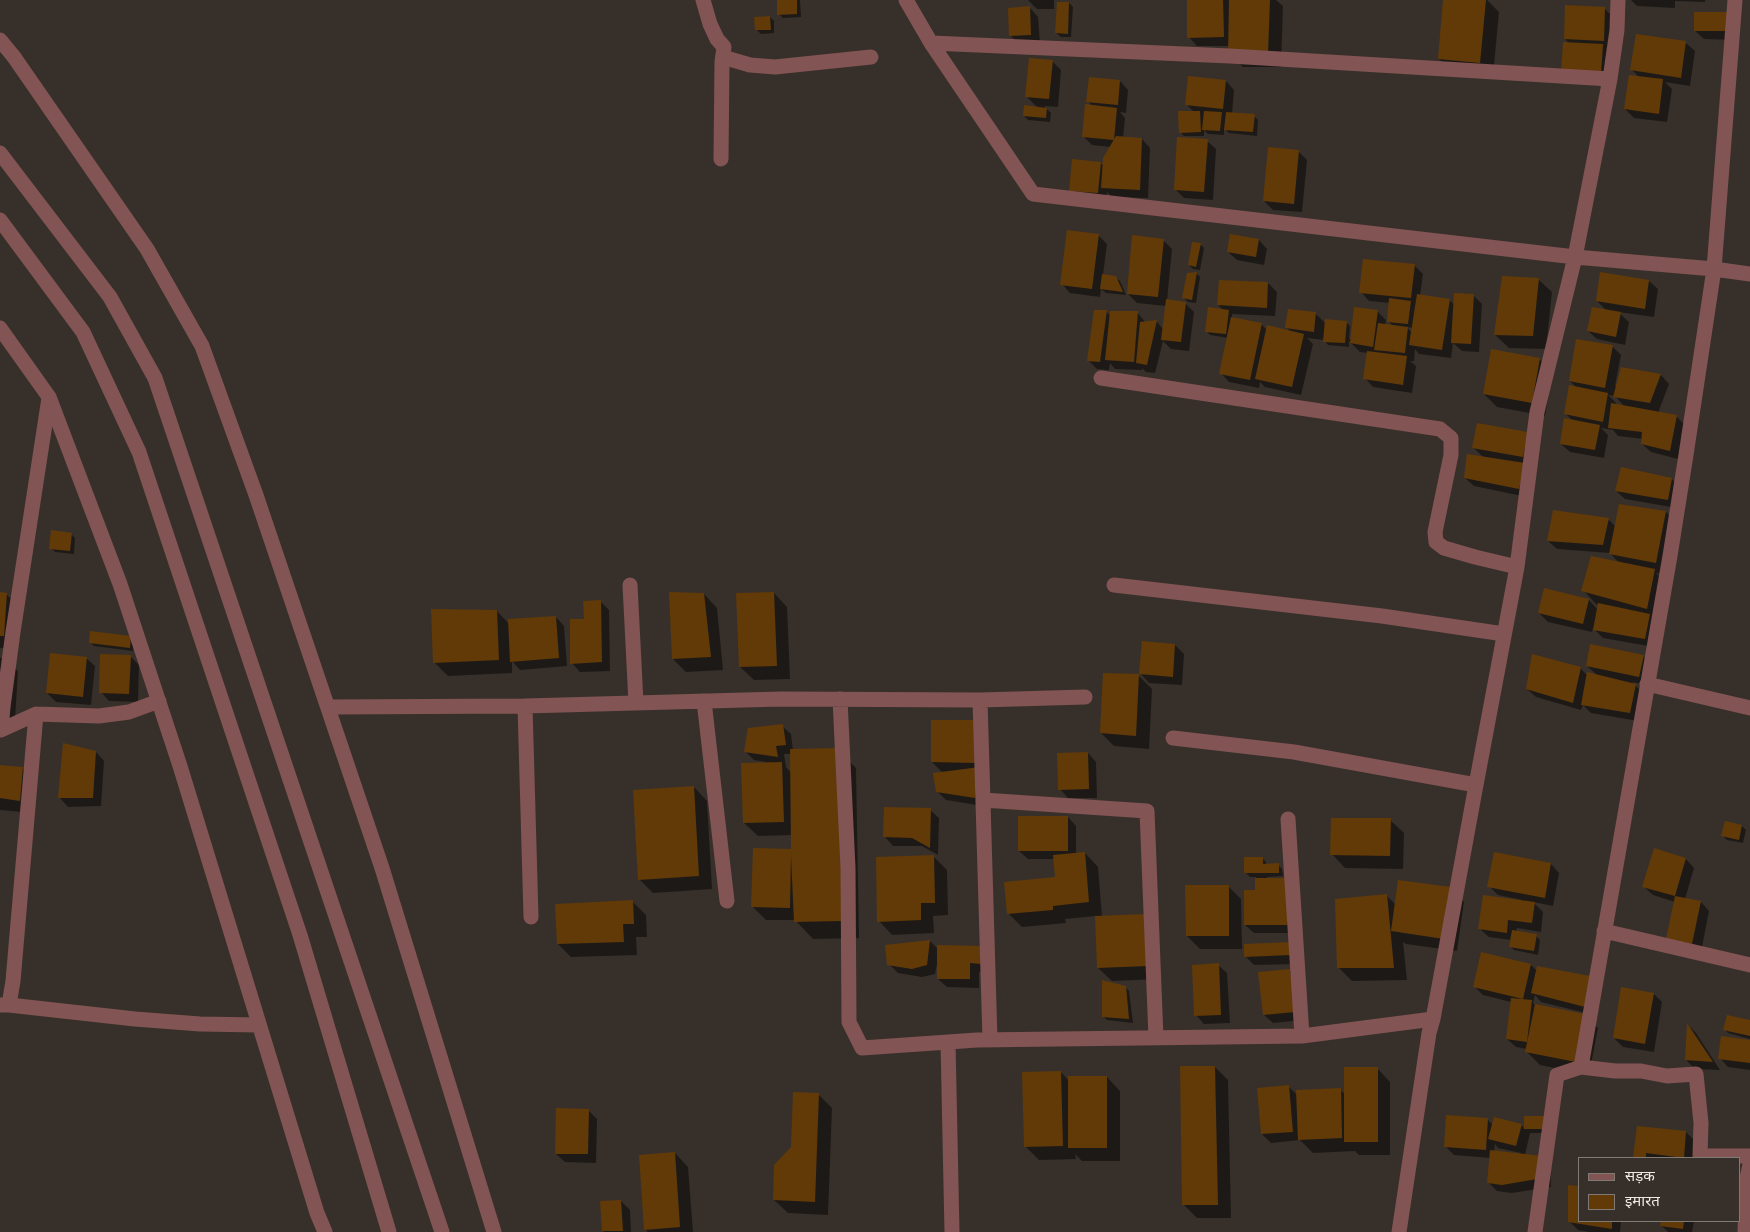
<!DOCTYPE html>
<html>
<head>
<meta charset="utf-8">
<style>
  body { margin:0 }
  #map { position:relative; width:1750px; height:1232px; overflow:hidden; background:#37302a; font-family:Quicksand,"Noto Sans Devanagari",sans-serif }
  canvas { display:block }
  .legend { position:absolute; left:1578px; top:1157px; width:162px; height:65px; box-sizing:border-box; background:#37302a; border:1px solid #807a75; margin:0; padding:6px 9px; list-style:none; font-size:15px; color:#eeeae6 }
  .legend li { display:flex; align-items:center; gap:10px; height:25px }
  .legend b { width:25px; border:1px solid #807a75 }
</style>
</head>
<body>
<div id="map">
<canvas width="1750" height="1232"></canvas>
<ul class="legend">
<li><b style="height:6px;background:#835454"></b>सड़क</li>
<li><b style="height:14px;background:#623a08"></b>इमारत</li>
</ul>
</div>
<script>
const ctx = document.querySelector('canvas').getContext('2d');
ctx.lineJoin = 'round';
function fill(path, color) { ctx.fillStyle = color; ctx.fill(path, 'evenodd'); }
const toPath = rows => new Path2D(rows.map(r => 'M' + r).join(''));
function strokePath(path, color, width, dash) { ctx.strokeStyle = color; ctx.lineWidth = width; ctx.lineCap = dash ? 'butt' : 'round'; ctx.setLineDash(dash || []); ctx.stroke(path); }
fill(toPath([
  [778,0,800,0,801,17,783,18,779,14],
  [1028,0,1054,0,1054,9,1037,9],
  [1188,0,1276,0,1283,6,1281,67,1243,67,1229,53,1229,46,1197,46,1189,37],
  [1444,0,1487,0,1499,12,1493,76,1453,72,1439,59],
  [1631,0,1705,0,1705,2,1675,1,1675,8,1637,6],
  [1058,3,1069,3,1073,7,1071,37,1061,37,1056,33],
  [1030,8,1038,17,1040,43,1019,44,1010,35],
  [1604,8,1613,17,1612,49,1606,49,1611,54,1609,84,1565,39],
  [1728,13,1737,40,1704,39,1695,31],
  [770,17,774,21,774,33,761,34,757,30],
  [1686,43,1695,51,1690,86,1665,82,1672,89,1667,122,1634,118,1625,109,1639,77,1632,70],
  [1052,61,1061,70,1058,107,1044,106,1051,113,1050,122,1028,120,1024,116,1038,108,1027,97],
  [1120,81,1128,90,1126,113,1120,112,1125,118,1123,138,1142,139,1150,148,1148,198,1112,197,1107,192,1106,202,1071,191,1100,163,1104,166,1111,147,1092,145,1083,136,1093,107,1088,101],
  [1226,81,1234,90,1232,114,1254,116,1258,120,1257,136,1229,133,1224,128,1224,135,1208,134,1204,130,1204,136,1184,136,1180,132,1194,112,1186,104],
  [1207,141,1216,149,1213,200,1184,198,1175,189],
  [1298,151,1307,160,1302,212,1273,210,1264,201],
  [1098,235,1107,244,1103,275,1115,277,1120,281,1126,295,1106,293,1101,289,1100,297,1070,293,1062,284],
  [1163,240,1172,249,1167,301,1185,303,1194,312,1189,351,1171,349,1163,341,1155,373,1146,372,1142,368,1142,370,1115,369,1110,363,1109,370,1097,369,1088,360,1106,311,1110,316,1137,312,1146,323,1157,322,1163,329,1166,306,1137,303,1128,294],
  [1259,240,1267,249,1264,265,1237,260,1228,252],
  [1200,244,1204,248,1200,270,1193,269,1189,265],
  [1414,265,1423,274,1420,296,1449,300,1455,305,1473,295,1482,304,1479,352,1462,351,1453,343,1451,358,1419,354,1415,349,1414,361,1410,361,1416,366,1412,393,1373,387,1365,378,1368,353,1360,352,1349,341,1349,347,1328,345,1324,340,1307,338,1313,344,1301,395,1265,387,1260,382,1259,388,1229,382,1221,373,1228,338,1210,335,1206,331,1224,311,1218,305,1268,283,1277,292,1275,316,1232,314,1232,318,1261,324,1267,330,1291,332,1287,328,1316,314,1325,323,1346,322,1350,326,1349,339,1352,339,1377,311,1386,320,1385,325,1393,326,1388,321,1390,303,1369,301,1361,292],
  [1407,327,1413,328,1412,333],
  [1196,273,1200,277,1196,303,1188,302,1184,298],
  [1538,279,1552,292,1546,349,1509,348,1495,335],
  [1649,281,1658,289,1654,317,1618,312,1629,322,1625,345,1597,339,1588,331,1607,311,1597,301],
  [1612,346,1621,355,1615,386,1661,375,1669,384,1658,413,1676,416,1685,425,1678,459,1651,452,1642,444,1643,439,1618,436,1613,430,1601,428,1608,435,1604,458,1570,452,1561,444,1574,422,1565,413,1577,388,1570,381],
  [1608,395,1615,396,1624,406,1616,405,1616,403],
  [1539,359,1553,372,1545,416,1497,407,1484,394],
  [1527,434,1527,497,1474,486,1465,478,1484,458,1474,448],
  [1672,479,1680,488,1677,508,1625,499,1616,491],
  [1620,506,1666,512,1679,525,1670,576,1656,573,1667,584,1654,647,1603,638,1593,628,1592,632,1548,622,1539,613,1589,600,1598,610,1599,605,1596,604,1583,590,1620,564,1610,553,1557,549,1548,541,1608,519,1615,526],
  [71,534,75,538,74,554,55,552,51,548],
  [0,593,6,594,20,607,17,649,0,648],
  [774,593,787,607,790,679,754,680,740,667],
  [704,594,717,608,723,670,686,672,673,659],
  [600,601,609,610,610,671,580,672,572,663,585,620],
  [497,611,509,624,556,617,564,626,567,666,520,670,512,661,512,673,448,676,435,663],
  [130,637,135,642,133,651,94,646,90,642],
  [1175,645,1184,654,1182,685,1149,683,1141,674],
  [130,656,139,665,138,702,109,701,101,692],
  [1643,656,1652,664,1648,685,1632,682,1644,694,1638,721,1591,713,1583,705,1581,710,1536,697,1527,689,1580,668,1588,676,1597,675,1587,666],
  [0,658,4,658,18,671,15,720,0,719],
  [86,658,95,666,91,705,56,702,47,693],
  [1139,676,1152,689,1149,749,1114,746,1101,733],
  [975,722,983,806,946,800,937,791,943,773,932,762],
  [782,726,791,734,793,750,838,750,856,768,859,938,813,939,795,920,766,920,752,906,754,849,794,854,793,835,758,836,744,823,766,762,754,760,745,751],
  [784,754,792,754,792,774,786,767],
  [96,752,104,761,101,806,68,807,60,798],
  [1088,753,1096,762,1097,798,1068,798,1060,789],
  [0,766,22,768,36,782,33,813,0,810],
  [694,787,707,801,712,889,653,893,639,879],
  [930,810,939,818,938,855,922,846,893,846,885,837],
  [1068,817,1076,826,1076,854,1085,853,1098,867,1102,917,1161,979,1112,981,1098,968,1096,916,1065,919,1066,923,1022,927,1009,914,1056,879,1054,859,1028,859,1019,851],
  [1390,820,1404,833,1403,869,1345,868,1332,854],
  [1742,826,1746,830,1743,843,1727,840,1723,836],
  [1655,850,1686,859,1694,868,1685,899,1701,902,1709,911,1701,952,1667,938,1675,902,1653,895,1644,887],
  [933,856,947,870,948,915,933,916,934,933,892,935,879,921],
  [1262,858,1266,862,1266,865,1278,865,1282,869,1283,876,1267,877,1267,879,1295,933,1254,933,1245,925,1256,891,1256,877,1250,877,1246,873],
  [1551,864,1559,873,1553,906,1533,902,1543,912,1541,932,1517,928,1516,932,1536,936,1540,940,1538,955,1514,950,1510,946,1511,940,1489,937,1480,929,1521,902,1522,900,1498,895,1489,886],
  [1228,886,1241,899,1242,949,1200,949,1187,936],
  [1451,888,1464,902,1457,951,1406,944,1403,942,1407,980,1352,981,1338,967,1387,896,1396,905],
  [633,902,646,915,647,937,636,937,637,955,571,957,558,944],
  [930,941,938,949,980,947,989,972,979,972,979,988,947,987,938,979,938,964,937,964,935,974,922,977,898,973,889,964],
  [1290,944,1299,964,1254,965,1246,957],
  [1218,965,1227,973,1230,1023,1204,1024,1196,1015],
  [1531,965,1537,971,1538,968,1594,1015,1541,1002,1535,995,1533,1003,1535,1005,1585,1015,1598,1028,1589,1075,1540,1065,1527,1052,1527,1049,1516,1047,1507,1039,1511,1002,1483,995,1474,986],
  [1290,970,1299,979,1303,1020,1273,1023,1264,1015],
  [1125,987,1129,991,1133,1023,1107,1020,1103,1016],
  [1654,994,1662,1002,1654,1052,1623,1047,1614,1038],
  [1750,1021,1750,1039,1728,1033,1724,1029],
  [1688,1025,1696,1033,1720,1070,1695,1069,1686,1060],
  [1750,1041,1750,1070,1728,1067,1720,1058],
  [1215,1067,1228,1080,1231,1218,1197,1218,1184,1205],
  [1377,1068,1390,1082,1390,1155,1359,1155,1355,1151,1313,1153,1300,1140,1271,1143,1262,1134,1289,1087,1298,1096,1340,1090,1346,1095],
  [1061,1072,1069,1081,1107,1077,1120,1091,1120,1161,1082,1161,1075,1154,1076,1159,1039,1160,1025,1146],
  [819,1095,832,1108,828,1215,788,1213,774,1200,792,1147],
  [588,1110,597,1119,596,1163,565,1162,556,1154],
  [1525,1117,1550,1133,1530,1133,1525,1155,1550,1166,1551,1187,1512,1193,1497,1191,1488,1182,1491,1158,1454,1155,1445,1146,1487,1119,1493,1125,1521,1125,1525,1129],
  [1495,1144,1498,1148,1521,1153,1521,1155,1494,1152],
  [1686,1132,1695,1141,1693,1158,1634,1158],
  [675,1153,688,1167,693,1232,648,1232,645,1229],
  [621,1201,630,1210,631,1232,604,1232,603,1231],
  [1569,1221,1621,1221,1620,1232,1589,1232,1578,1230],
  [1662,1221,1694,1221,1692,1232,1668,1232,1662,1226]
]), '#0007');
fill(toPath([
  [777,0,797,0,797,14,777,15],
  [1187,0,1223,0,1224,37,1187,38],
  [1229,0,1270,0,1268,54,1228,54],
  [1443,0,1486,0,1480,63,1438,59],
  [1057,2,1069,2,1068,34,1055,33],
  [1565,5,1605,7,1604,41,1564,39],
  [1030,6,1031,35,1009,36,1008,8],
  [1694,12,1729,12,1729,31,1694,31],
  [770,16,771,30,755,30,754,17],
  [1636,34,1686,41,1681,78,1630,70],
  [1563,42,1603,44,1601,75,1561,73],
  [1029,58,1053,60,1049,99,1025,97],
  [1629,75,1663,79,1659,114,1624,109],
  [1188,76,1226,80,1223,109,1185,105],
  [1089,77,1120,80,1118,105,1086,102],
  [1085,104,1117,108,1114,140,1082,137],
  [1024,105,1047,108,1046,118,1023,116],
  [1178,111,1200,111,1201,132,1179,133],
  [1204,111,1222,112,1220,131,1202,130],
  [1226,112,1255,114,1253,132,1224,130],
  [1116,136,1142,138,1140,190,1101,188,1103,158],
  [1177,137,1208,139,1204,192,1174,190],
  [1268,147,1299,150,1294,204,1263,201],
  [1072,159,1101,162,1098,193,1069,191],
  [1067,230,1099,234,1092,289,1060,285],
  [1230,234,1259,239,1256,257,1227,252],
  [1132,235,1164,239,1158,297,1127,294],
  [1192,242,1201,243,1196,267,1188,265],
  [1363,259,1415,264,1411,298,1359,293],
  [1197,272,1192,300,1182,298,1187,273],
  [1600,272,1649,280,1645,309,1596,301],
  [1102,274,1116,276,1123,292,1100,289],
  [1502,276,1539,278,1533,336,1494,335],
  [1219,280,1268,282,1267,308,1217,305],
  [1454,293,1474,294,1471,344,1451,343],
  [1417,294,1450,299,1442,350,1409,345],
  [1389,298,1411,301,1408,324,1387,322],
  [1166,299,1186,302,1181,342,1161,340],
  [1208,307,1229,310,1226,334,1205,332],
  [1354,307,1378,310,1373,347,1350,343],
  [1592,307,1621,312,1616,337,1587,331],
  [1288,309,1316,312,1314,332,1285,328],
  [1094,310,1107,310,1100,362,1087,361],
  [1110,311,1138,311,1134,362,1105,360],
  [1231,317,1262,323,1250,380,1219,374],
  [1325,319,1347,321,1345,343,1323,342],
  [1157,320,1147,365,1136,363,1140,322],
  [1378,323,1408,327,1405,353,1374,350],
  [1267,325,1304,334,1292,387,1255,379],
  [1576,339,1613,345,1605,388,1569,381],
  [1491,349,1540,358,1532,403,1483,394],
  [1367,351,1407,356,1403,385,1363,379],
  [1621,367,1661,374,1650,403,1613,397],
  [1569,385,1608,393,1603,422,1564,414],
  [1611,403,1677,415,1670,451,1641,444,1642,432,1608,428],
  [1564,418,1600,425,1595,450,1560,444],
  [1477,423,1528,432,1523,457,1472,448],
  [1467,454,1525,463,1519,489,1464,478],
  [1621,467,1672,478,1668,500,1615,491],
  [1619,504,1666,511,1656,563,1609,554],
  [1553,510,1609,518,1603,545,1547,541],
  [51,530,72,533,70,551,49,549],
  [1591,556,1655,569,1647,609,1581,591],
  [1544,588,1589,599,1583,624,1538,613],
  [0,592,7,593,4,636,0,636],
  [669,592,704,593,711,657,672,659],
  [774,592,777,666,739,667,736,593],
  [601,600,602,662,570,664,570,619,584,619,583,601],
  [1598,603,1650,614,1645,639,1593,630],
  [431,609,497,610,499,660,433,663],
  [556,616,559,658,510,662,508,619],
  [90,631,131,636,130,648,89,643],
  [1142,641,1175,644,1173,677,1139,674,1136,736,1100,733,1103,673,1139,674],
  [1590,644,1644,655,1639,677,1586,666],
  [50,653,87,657,83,697,46,693],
  [100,654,131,655,129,694,99,693],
  [1532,654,1581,667,1573,703,1526,689],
  [1587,672,1636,684,1630,713,1581,705],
  [931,720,976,720,975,763,931,762],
  [783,724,786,745,776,746,778,757,744,752,748,728],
  [63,743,96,751,93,798,58,798],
  [839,748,842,921,794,922,791,856,790,908,751,907,753,848,791,849,790,749],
  [1088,752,1089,789,1058,790,1057,753],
  [782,762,784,822,743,823,741,763],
  [0,765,23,767,20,801,0,798],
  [980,767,975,798,936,792,933,773],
  [694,786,699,876,638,880,633,790],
  [884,807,931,808,930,848,912,838,883,837],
  [1018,816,1068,816,1068,851,1018,851],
  [1331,818,1391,818,1390,856,1330,855],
  [1725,821,1742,825,1739,840,1721,836],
  [1654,848,1686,858,1675,896,1642,887],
  [1085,852,1089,902,1053,906,1053,910,1007,914,1004,882,1055,877,1053,855],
  [1494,852,1551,863,1545,898,1487,887],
  [934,855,935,903,921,903,921,920,877,922,876,857],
  [1244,857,1263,857,1263,864,1279,863,1279,873,1244,873],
  [1255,878,1287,878,1287,925,1244,925,1244,890,1255,890],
  [1398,880,1451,887,1444,939,1391,931],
  [1185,885,1229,885,1229,936,1186,936],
  [1387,894,1394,968,1337,968,1335,899],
  [1483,895,1535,902,1532,923,1508,920,1507,933,1478,929],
  [1675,896,1701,901,1692,944,1666,939],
  [633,900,634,924,623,924,624,942,557,944,555,904],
  [1146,914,1148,966,1097,968,1095,916],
  [1512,930,1537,934,1534,951,1509,947],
  [930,940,927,965,912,969,887,965,885,945],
  [1291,942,1291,955,1244,957,1244,944],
  [937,945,981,946,981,964,970,963,970,979,937,979],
  [1481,952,1531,964,1523,999,1473,987],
  [1219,963,1221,1015,1194,1016,1192,965],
  [1537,966,1590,976,1585,1007,1531,993],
  [1290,969,1295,1012,1263,1015,1258,972],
  [1102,980,1126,986,1129,1019,1102,1017],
  [1621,987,1654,993,1645,1044,1613,1038],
  [1511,998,1532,1000,1527,1042,1506,1039],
  [1535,1004,1585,1014,1576,1062,1525,1052],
  [1727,1015,1750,1020,1750,1036,1723,1030],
  [1687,1023,1713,1062,1685,1060],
  [1721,1036,1750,1040,1750,1063,1718,1059],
  [1180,1066,1215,1066,1218,1205,1182,1205],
  [1344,1067,1378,1067,1378,1142,1344,1142],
  [1061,1071,1063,1146,1024,1147,1022,1072],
  [1068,1076,1107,1076,1107,1148,1068,1148],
  [1289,1085,1293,1132,1261,1134,1257,1088],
  [1341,1088,1342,1138,1298,1140,1296,1090],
  [793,1092,819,1093,815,1202,773,1200,774,1165,791,1147],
  [556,1108,589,1109,588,1154,555,1154],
  [1446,1115,1488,1118,1486,1150,1444,1147],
  [1524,1116,1547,1116,1547,1129,1524,1129],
  [1494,1117,1522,1124,1516,1146,1488,1139],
  [1637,1126,1686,1131,1684,1158,1646,1153,1646,1158,1633,1158],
  [1490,1150,1542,1156,1543,1178,1502,1185,1487,1183],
  [675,1152,680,1227,644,1230,639,1155],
  [1568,1185,1579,1186,1579,1221,1612,1221,1612,1229,1568,1222],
  [621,1200,623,1231,602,1231,600,1201],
  [1661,1221,1684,1221,1683,1229,1660,1226]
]), '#623a08');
strokePath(toPath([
  [703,0,710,24,717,39,724,47,722,62,721,159],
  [906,0,931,43,1230,56,1610,79,1575,257,1033,194,931,43],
  [0,40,14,57,147,249,202,346,256,495,382,868,494,1232],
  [722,62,726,58,750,65,775,67,871,57],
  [1610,79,1617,30,1618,0],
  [0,153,110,297,155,378,442,1232],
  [0,220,83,332,139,452,300,935,389,1232],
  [0,328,49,397,120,584,180,766,317,1213,325,1232],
  [1101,378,1440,429,1451,438,1451,455,1435,532,1436,542,1444,548,1475,557,1517,567],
  [49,398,13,632,3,707,1,730,36,714,99,716,129,712,159,701],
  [630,585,636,703],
  [1114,585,1382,616,1504,634],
  [1647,684,1750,708],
  [840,699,848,868,849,1022,862,1048,977,1040,1302,1036,1288,819],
  [980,700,990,1040],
  [704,701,727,901],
  [525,706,531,917],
  [328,707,525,706,781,699,980,700,1085,697],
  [1173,738,1294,752,1476,785,1517,567,1537,412,1575,257,1714,269,1735,0],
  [983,800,1147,811,1156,1038],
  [1604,931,1750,965],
  [0,1005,9,1005,13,981,36,714],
  [9,1005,135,1019,200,1024,259,1025],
  [1302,1036,1433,1019],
  [948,1042,952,1232],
  [1581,1067,1615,1071,1641,1071,1667,1076,1696,1074,1701,1123,1700,1156,1750,1156],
  [1399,1232,1429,1033,1433,1019,1476,785],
  [1535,1232,1557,1075,1581,1067,1670,556,1686,455,1714,269,1750,274],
  [1745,1232,1747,1178,1750,1165]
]), '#835454', 15);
</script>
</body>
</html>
